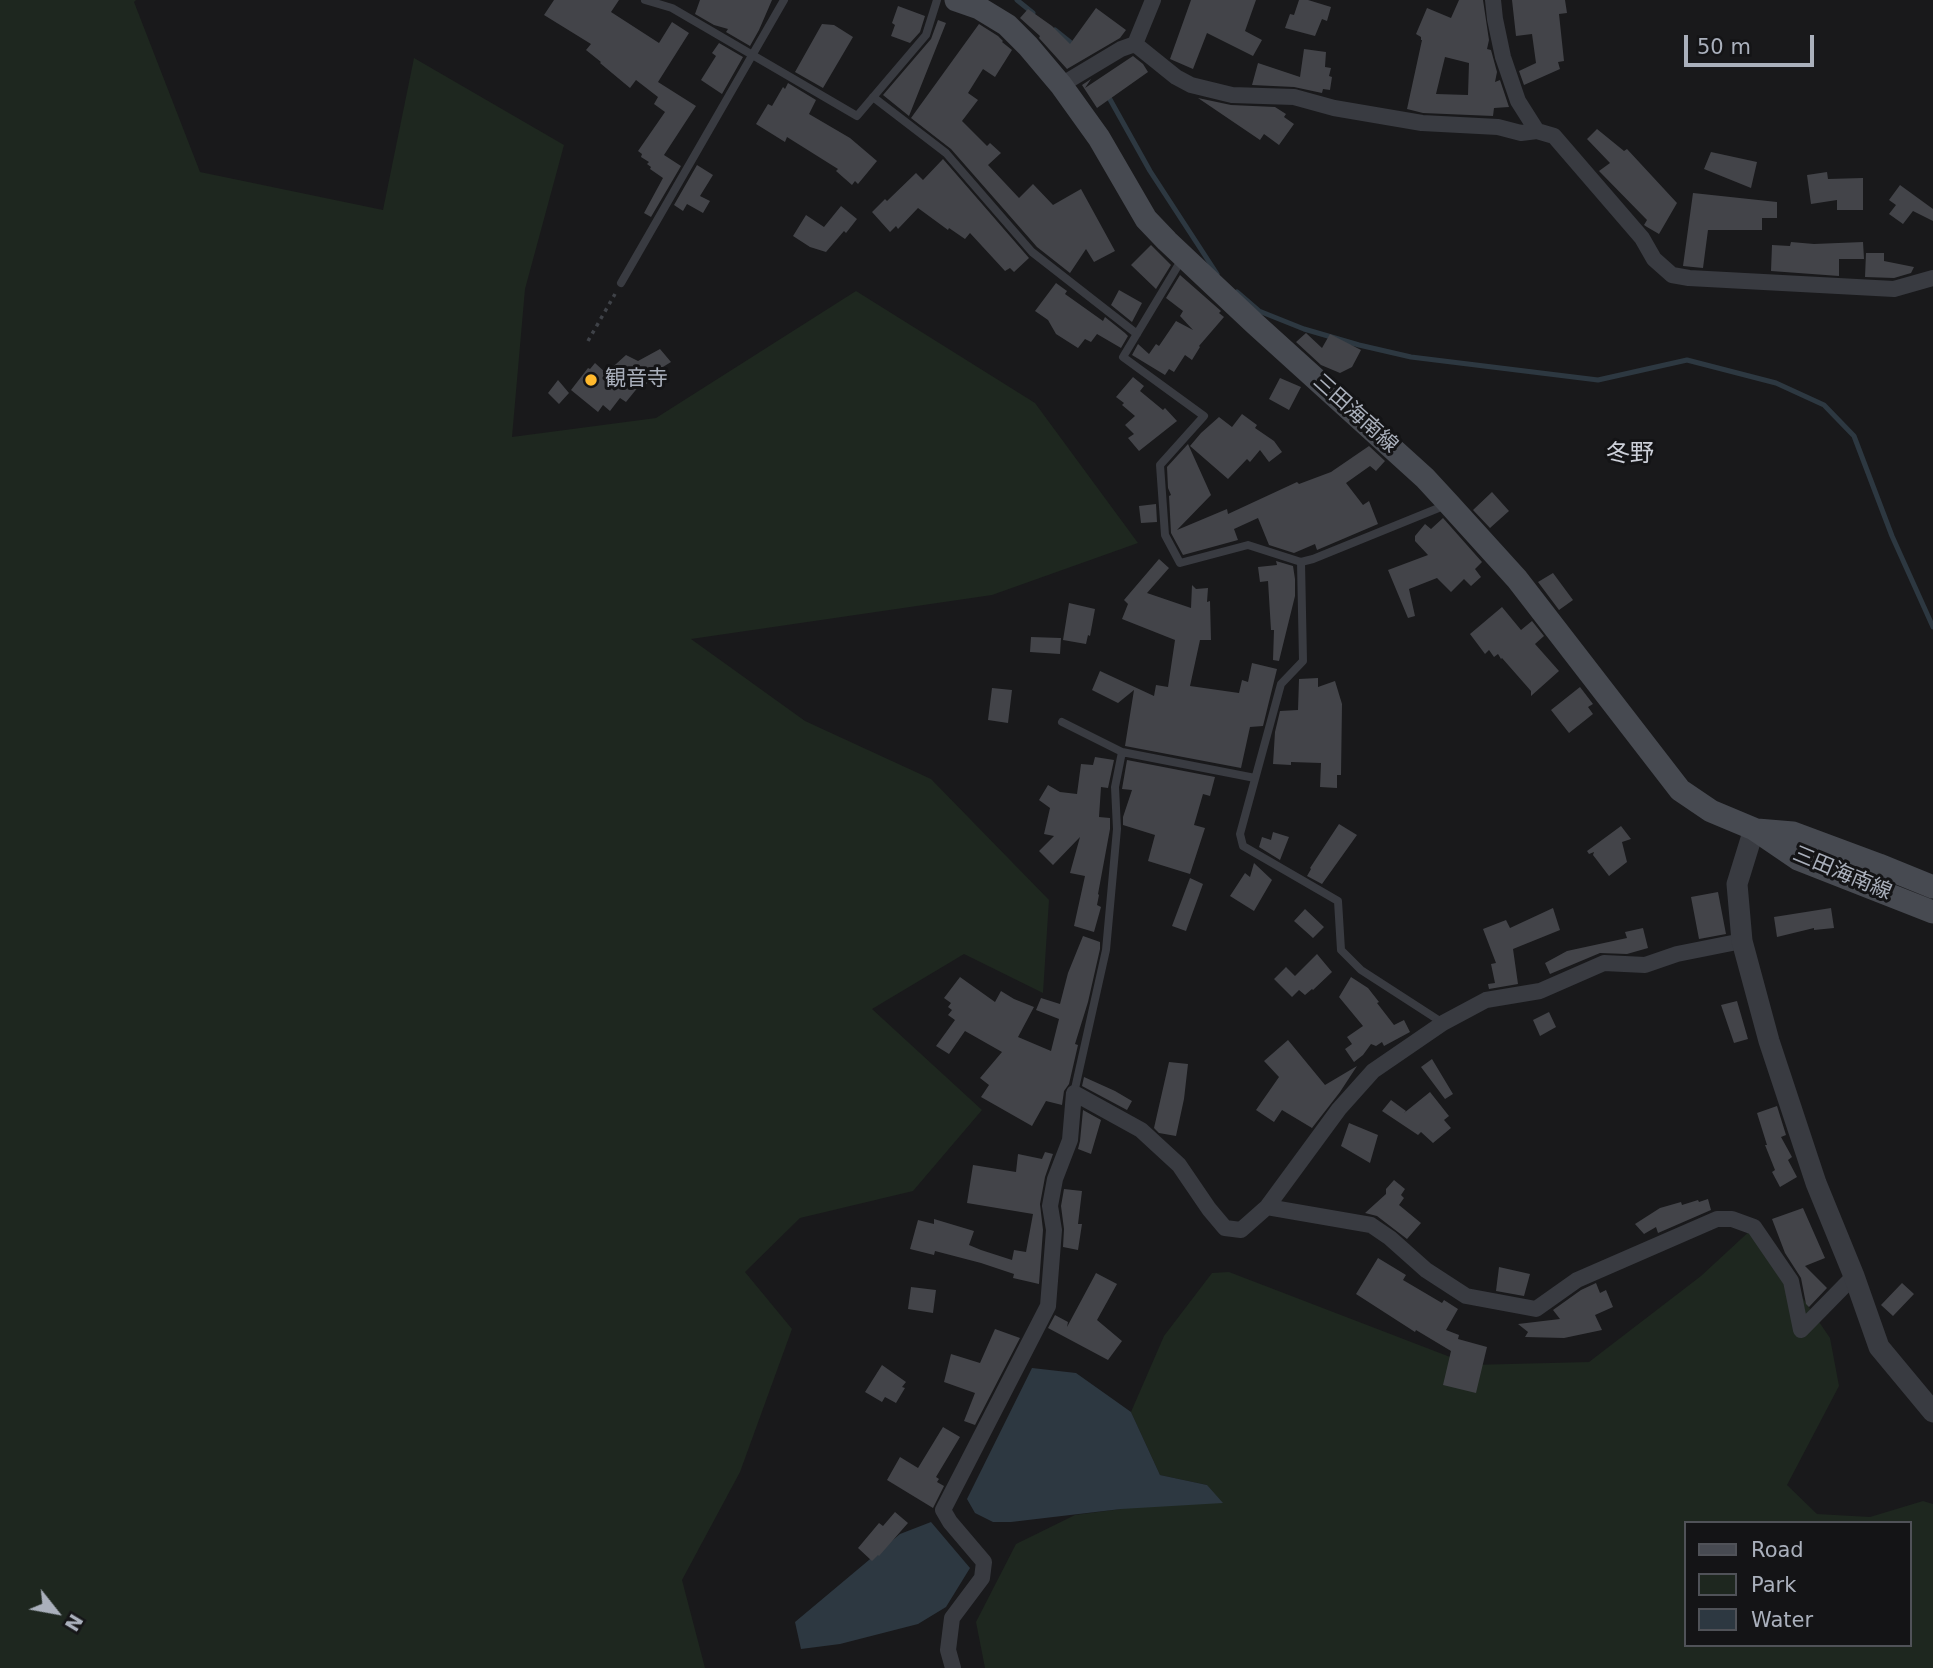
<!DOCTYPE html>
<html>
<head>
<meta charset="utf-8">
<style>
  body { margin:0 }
  #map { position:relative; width:1933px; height:1668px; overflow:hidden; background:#19191b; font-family:"DejaVu Sans",sans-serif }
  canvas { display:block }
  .legend { position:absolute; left:1684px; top:1521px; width:228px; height:126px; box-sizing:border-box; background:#141416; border:2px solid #505258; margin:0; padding:9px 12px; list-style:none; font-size:21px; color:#aab0bc }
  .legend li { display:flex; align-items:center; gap:14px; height:35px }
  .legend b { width:35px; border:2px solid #505258 }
  .north { position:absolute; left:21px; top:1577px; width:70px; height:70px; -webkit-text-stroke:5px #141416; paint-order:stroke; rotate:121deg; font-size:19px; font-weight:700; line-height:28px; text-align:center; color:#aab0bc }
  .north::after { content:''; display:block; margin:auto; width:24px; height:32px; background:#aab0bc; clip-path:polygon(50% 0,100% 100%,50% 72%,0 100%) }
  .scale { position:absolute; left:1684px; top:35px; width:130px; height:32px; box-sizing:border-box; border:4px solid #aab0bc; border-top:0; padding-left:9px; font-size:21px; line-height:24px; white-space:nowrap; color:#aab0bc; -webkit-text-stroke:5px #141416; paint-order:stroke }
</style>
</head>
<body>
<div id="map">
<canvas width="1933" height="1668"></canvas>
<ul class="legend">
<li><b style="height:9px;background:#474a51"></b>Road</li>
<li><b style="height:19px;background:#1e271f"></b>Park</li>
<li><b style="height:19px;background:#2d3841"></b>Water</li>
</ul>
<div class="north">N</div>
<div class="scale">50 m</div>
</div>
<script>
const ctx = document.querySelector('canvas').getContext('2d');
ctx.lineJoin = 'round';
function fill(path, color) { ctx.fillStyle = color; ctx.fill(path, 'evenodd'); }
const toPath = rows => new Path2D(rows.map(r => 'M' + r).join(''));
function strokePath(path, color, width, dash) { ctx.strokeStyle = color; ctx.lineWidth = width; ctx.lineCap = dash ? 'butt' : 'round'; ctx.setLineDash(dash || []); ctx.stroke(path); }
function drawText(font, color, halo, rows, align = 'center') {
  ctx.font = font + ' "DejaVu Sans","Noto Sans JP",sans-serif'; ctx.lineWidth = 6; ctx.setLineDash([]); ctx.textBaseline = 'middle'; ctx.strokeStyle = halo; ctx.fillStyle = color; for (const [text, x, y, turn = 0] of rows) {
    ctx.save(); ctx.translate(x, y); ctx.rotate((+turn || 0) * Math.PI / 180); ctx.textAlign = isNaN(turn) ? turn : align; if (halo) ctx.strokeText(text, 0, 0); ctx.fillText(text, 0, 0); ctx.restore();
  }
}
fill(toPath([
  [0,0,136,0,134,2,200,172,383,210,414,58,564,145,525,289,512,437,656,418,856,291,1035,403,1138,543,992,595,691,639,805,721,931,779,1049,900,1043,993,964,954,872,1009,982,1110,913,1191,800,1218,745,1272,792,1329,740,1472,682,1580,705,1668,0,1668],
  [1754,1227,1830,1338,1839,1386,1787,1485,1817,1514,1870,1517,1923,1501,1933,1504,1933,1668,985,1668,976,1622,1016,1544,1075,1515,1121,1509,1207,1485,1160,1475,1131,1412,1164,1336,1212,1273,1229,1272,1471,1365,1589,1362,1701,1276],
  [1686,1523,1910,1523,1910,1645,1686,1645]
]), '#1e271f');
fill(toPath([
  [1032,1368,1076,1373,1131,1412,1160,1475,1207,1485,1223,1503,1121,1509,1011,1522,993,1522,975,1513,967,1499],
  [931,1522,970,1568,946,1607,918,1624,840,1644,801,1649,795,1622,900,1534]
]), '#2d3841');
strokePath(toPath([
  [1017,0,1033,13],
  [1055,30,1075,46],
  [1107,94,1150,171,1217,274],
  [1237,292,1259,311,1304,329,1359,345,1411,357,1598,380,1687,360,1776,383,1824,405,1854,436,1892,536,1933,627]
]), '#2d3841', 5);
fill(toPath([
  [554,0,619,0,611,12,659,43,672,22,689,33,658,82,696,106,664,155,681,166,651,217,644,213,663,178,650,169,651,167,647,164,649,162,641,157,642,154,638,151,665,112,654,104,658,97,636,80,630,88,600,63,601,62,586,50,591,44,544,15],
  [700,0,772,0,759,30,750,46,726,32,728,29,714,25,695,14],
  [1191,0,1256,0,1245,31,1262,40,1253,56,1207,33,1193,69,1170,59],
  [1299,0,1308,0,1331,7,1327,21,1322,19,1315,36,1285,28,1290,14,1294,15],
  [1459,0,1483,0,1489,40,1487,49,1491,50,1497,72,1495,82,1500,80,1509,107,1494,108,1493,116,1423,113,1407,109,1422,40,1421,40,1421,37,1416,34,1427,8,1451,18],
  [1445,57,1469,63,1468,95,1436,94],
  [1512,0,1565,0,1567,13,1559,14,1564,61,1558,62,1560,69,1524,85,1519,71,1536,63,1532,34,1516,36],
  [898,6,925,16,920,32,910,43,891,36,895,25,892,23],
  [1096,8,1126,30,1120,38,1067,69,1039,38,1040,36,1020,18,1028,9,1052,26,1070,44],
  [938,20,946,23,909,116,883,95,931,39],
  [822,24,834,25,853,37,823,88,795,72],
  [979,24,998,36,1003,41,1002,42,1012,50,995,77,983,69,968,93,978,100,962,121,987,146,990,143,1001,153,988,165,1019,198,1033,184,1053,205,1081,189,1115,251,1094,262,1086,249,1070,273,1037,247,951,149,911,118],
  [719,43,743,57,722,94,701,80,716,56,712,53],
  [1304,49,1326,52,1325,67,1331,68,1329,76,1332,77,1330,90,1323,89,1322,93,1294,87,1252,85,1258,63,1300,77],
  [1133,56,1143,64,1148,72,1097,108,1082,85,1091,79,1085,88],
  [788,83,816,100,809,114,850,138,877,161,858,184,855,181,852,185,836,171,838,169,787,137,785,142,756,124,768,104,772,106,783,87,785,89],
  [1198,98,1231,105,1275,107,1286,114,1284,117,1294,124,1279,145,1264,134,1260,140],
  [1597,129,1624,151,1627,149,1677,203,1659,234,1647,227,1644,225,1647,220,1599,171,1610,163,1587,139],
  [1711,152,1757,162,1751,188,1704,169],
  [943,159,1029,258,1014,272,1010,268,1005,271,970,233,965,239,949,228,948,230,918,208,898,229,896,226,890,232,872,212,885,199,887,201,916,173,923,180],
  [697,165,713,175,700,196,710,201,703,213,687,204,683,211,674,205],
  [1827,172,1828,179,1863,178,1863,210,1837,210,1837,200,1811,204,1807,175],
  [1900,185,1933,209,1933,221,1913,211,1903,224,1889,214,1896,205,1889,200],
  [1693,193,1777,202,1777,218,1762,218,1762,230,1708,230,1703,268,1683,266],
  [841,206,857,219,846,233,844,231,826,252,810,247,793,236,806,215,824,227],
  [1791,242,1814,244,1863,242,1864,259,1839,259,1839,276,1771,271,1772,245,1790,246],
  [1151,245,1171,265,1156,289,1131,265],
  [1866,253,1884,253,1884,261,1914,267,1911,273,1894,278,1865,277],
  [1180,275,1221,311,1219,313,1224,317,1199,346,1200,347,1192,360,1185,355,1174,372,1169,369,1165,375,1132,355,1138,344,1149,354,1156,344,1159,346,1176,321,1193,330,1180,316,1183,311,1166,298],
  [1056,283,1067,291,1065,294,1103,321,1105,317,1125,333,1128,336,1121,348,1097,334,1091,342,1085,339,1078,348,1056,334,1048,320,1035,311],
  [1119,290,1142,303,1132,322,1111,305],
  [1306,333,1322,348,1330,334,1361,350,1352,367,1340,373,1321,365,1296,342],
  [660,349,671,362,658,370,643,388,639,386,626,402,620,398,610,411,603,405,598,412,571,390,588,368,590,369,595,363,606,373,626,355,638,361],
  [1133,377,1144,386,1140,391,1163,410,1165,408,1177,421,1139,451,1128,438,1134,434,1125,425,1135,416,1122,405,1124,403,1116,397],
  [1280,378,1301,387,1289,410,1269,399],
  [558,380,569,393,559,404,548,393],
  [1242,414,1257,425,1255,428,1274,441,1282,452,1269,462,1260,450,1250,462,1247,459,1228,479,1190,446,1201,433,1219,417,1232,427],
  [1188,444,1211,495,1177,530,1227,509,1228,514,1297,482,1299,484,1331,472,1369,446,1385,461,1376,471,1370,466,1346,483,1363,505,1369,501,1378,524,1317,550,1315,544,1294,553,1269,545,1258,518,1234,529,1238,540,1183,555,1171,533,1169,496,1171,495,1168,488,1167,467],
  [1492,492,1509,511,1490,528,1473,510],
  [1156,504,1157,522,1141,523,1139,506],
  [1443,518,1482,562,1475,569,1481,577,1471,586,1464,579,1451,592,1437,578,1409,589,1415,616,1408,618,1388,570,1428,555,1415,541,1415,536,1425,524,1431,529],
  [1159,559,1169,568,1147,593,1191,608,1192,585,1196,589,1208,588,1207,602,1210,601,1211,640,1200,640,1190,686,1239,693,1242,680,1248,682,1252,663,1277,669,1263,726,1250,727,1241,768,1125,746,1134,690,1118,703,1092,690,1100,671,1154,696,1156,685,1168,687,1175,640,1122,619,1128,604,1124,600],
  [1276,561,1293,566,1295,579,1295,596,1279,661,1273,660,1274,630,1271,630,1268,581,1260,582,1258,567,1277,565],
  [1553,573,1573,600,1559,610,1538,582],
  [1069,603,1095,609,1090,636,1088,635,1086,644,1063,640],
  [1502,607,1521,630,1532,621,1544,636,1535,644,1559,671,1531,696,1531,691,1502,658,1501,659,1498,654,1494,657,1489,650,1485,654,1470,634],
  [1031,637,1061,638,1060,654,1030,652],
  [1318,678,1318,687,1335,681,1342,704,1341,775,1337,775,1337,788,1320,787,1321,763,1291,762,1291,765,1273,764,1275,732,1280,711,1298,710,1299,679],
  [1580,687,1593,704,1588,707,1593,714,1569,733,1551,710],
  [992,688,1012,690,1008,723,988,720],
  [1095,757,1114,760,1108,788,1101,787,1099,817,1110,818,1110,829,1098,894,1099,895,1097,905,1101,907,1094,932,1074,926,1085,876,1070,873,1080,837,1053,865,1039,851,1054,836,1044,834,1050,808,1039,800,1048,785,1060,792,1077,794,1081,764,1093,765],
  [1127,760,1215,777,1210,796,1203,794,1194,825,1205,828,1190,874,1148,861,1155,835,1123,825,1123,817,1132,790,1122,789],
  [1339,824,1357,835,1322,884,1307,876,1311,869,1310,868],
  [1621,826,1631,839,1622,842,1627,862,1609,876,1593,855,1594,852,1589,854,1587,851],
  [1273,832,1289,837,1280,860,1259,847,1262,837,1271,840],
  [1254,863,1272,880,1254,911,1230,896,1245,873,1250,877],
  [1190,878,1203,884,1186,931,1172,926],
  [1718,892,1726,934,1699,939,1691,897],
  [1553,908,1560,930,1513,949,1518,984,1489,989,1488,984,1495,983,1491,964,1496,963,1483,929,1506,920,1510,928],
  [1831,908,1834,928,1814,930,1814,928,1777,937,1774,917],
  [1305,909,1324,927,1313,938,1294,921],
  [1643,928,1648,948,1627,954,1600,953,1550,974,1545,963,1567,951,1627,938,1625,932],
  [1083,936,1100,942,1100,949,1088,1002,1075,1044,1078,1045,1069,1084,1064,1091,1062,1105,1046,1101,1032,1126,981,1097,989,1085,980,1078,1002,1052,965,1031,949,1054,936,1046,955,1020,948,1015,952,1010,948,1007,951,1003,944,998,960,977,995,1002,1001,991,1014,999,1034,1007,1018,1037,1051,1051,1059,1019,1036,1010,1041,998,1060,1004,1068,973],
  [1317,954,1332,972,1313,990,1312,989,1305,995,1299,990,1292,997,1274,979,1286,967,1295,976],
  [1351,977,1368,988,1379,1002,1377,1003,1394,1025,1404,1020,1410,1032,1384,1046,1382,1042,1376,1046,1371,1044,1363,1055,1354,1062,1345,1049,1352,1044,1347,1037,1363,1026,1339,997],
  [1737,1001,1748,1039,1734,1043,1721,1005],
  [1549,1012,1556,1027,1540,1036,1533,1020],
  [1288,1040,1325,1085,1357,1066,1340,1092,1312,1128,1282,1110,1274,1122,1256,1110,1279,1077,1264,1061],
  [1432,1059,1453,1094,1445,1099,1421,1067],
  [1169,1062,1188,1064,1184,1099,1176,1136,1159,1133,1154,1128],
  [1084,1077,1115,1091,1132,1101,1127,1110,1082,1086],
  [1430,1092,1449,1116,1444,1120,1451,1128,1433,1143,1421,1132,1418,1135,1382,1111,1391,1100,1406,1111,1404,1113],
  [1777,1106,1786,1135,1781,1137,1792,1157,1788,1160,1797,1177,1780,1187,1772,1172,1775,1170,1765,1145,1767,1145,1757,1113],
  [1083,1110,1101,1120,1091,1154,1078,1149,1080,1141],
  [1349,1123,1378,1135,1370,1163,1341,1146],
  [1045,1152,1053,1154,1045,1177,1040,1204,1043,1230,1039,1284,1013,1278,1014,1274,981,1263,935,1251,934,1255,910,1249,918,1220,934,1224,934,1219,974,1231,969,1245,981,1250,1012,1260,1014,1250,1026,1252,1033,1214,967,1203,973,1165,1016,1172,1018,1154,1042,1159],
  [1394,1180,1405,1189,1401,1195,1404,1198,1399,1205,1421,1223,1407,1239,1377,1216,1365,1213,1386,1194,1386,1189],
  [1064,1189,1082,1191,1078,1224,1082,1224,1078,1250,1063,1247,1064,1229,1061,1206],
  [1708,1199,1711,1210,1658,1233,1656,1227,1644,1234,1635,1224,1660,1208,1681,1202,1682,1205,1698,1200,1699,1202],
  [1803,1208,1825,1258,1805,1266,1827,1288,1809,1307,1806,1304,1801,1278,1785,1253,1772,1219],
  [1378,1258,1406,1275,1403,1280,1442,1303,1444,1300,1458,1309,1446,1330,1459,1335,1458,1339,1487,1347,1476,1393,1443,1385,1451,1351,1416,1330,1415,1332,1356,1294],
  [1499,1267,1530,1274,1524,1296,1496,1291],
  [1096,1273,1117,1284,1097,1320,1122,1341,1108,1360,1048,1328,1055,1315,1068,1322,1067,1327],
  [1596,1283,1600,1293,1606,1290,1613,1307,1595,1315,1602,1330,1564,1338,1525,1337,1528,1332,1518,1324,1560,1319,1553,1310,1581,1290],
  [1902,1283,1914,1294,1893,1316,1881,1305],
  [911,1287,936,1290,933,1313,908,1309],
  [995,1329,1020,1338,975,1425,964,1421,975,1393,944,1382,951,1354,980,1363],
  [882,1365,906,1382,902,1387,905,1388,896,1403,885,1397,882,1402,865,1392],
  [943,1427,960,1437,936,1477,939,1479,937,1482,944,1486,933,1508,887,1480,900,1457,918,1468],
  [895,1512,908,1523,879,1556,878,1555,872,1561,858,1548,879,1523,883,1526]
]), '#434449');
strokePath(toPath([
  [588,341,615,294]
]), '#3f4248', 3.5, [3.5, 5]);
strokePath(toPath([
  [645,0,672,8,857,116,926,35,937,0],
  [873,97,946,153,1032,252,1137,334],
  [1182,259,1123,357,1204,416,1160,465,1165,535,1180,563,1248,545,1301,562],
  [621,283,784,0],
  [1062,722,1122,752,1255,778],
  [1443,1023,1361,970,1341,950,1338,901,1243,846,1240,834,1281,684,1303,661,1301,562,1313,559,1446,505],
  [1074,1093,1106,950,1117,829,1115,787,1122,752]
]), '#393b41', 8);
strokePath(toPath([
  [1493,0,1495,19,1503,57,1518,101,1537,131],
  [1135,44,1153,0],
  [1061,85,1121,49,1135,44,1176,77,1191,85,1232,95,1294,97,1334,108,1422,123,1498,127,1521,133,1537,131,1554,136,1642,238,1654,259,1672,275,1689,278,1894,289,1933,278],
  [1267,1207,1371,1225,1390,1238,1426,1270,1466,1296,1536,1309,1577,1280,1717,1219,1732,1219,1754,1227,1791,1281,1801,1330,1854,1276],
  [953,1668,948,1650,952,1618,982,1578,984,1562,950,1522,943,1510,1048,1306,1054,1230,1050,1206,1055,1179,1070,1140,1074,1093,1141,1130,1179,1165,1209,1209,1225,1228,1241,1230,1267,1207,1339,1109,1373,1071,1443,1023,1486,1000,1540,991,1604,963,1645,965,1677,954,1742,941]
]), '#393b41', 16);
strokePath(toPath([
  [1754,829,1737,884,1742,941,1769,1041,1816,1183,1854,1276,1879,1347,1933,1412]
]), '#393b41', 21);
strokePath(toPath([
  [956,0,979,8,1007,25,1028,46,1061,85,1099,138,1146,219,1167,241,1254,323,1425,478,1449,504,1517,579,1680,790,1711,811,1754,829,1798,859,1933,912],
  [1757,830,1793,833,1879,865,1933,887]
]), '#474a51', 23);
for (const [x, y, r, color] of [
  [591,380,7,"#ffb92d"]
]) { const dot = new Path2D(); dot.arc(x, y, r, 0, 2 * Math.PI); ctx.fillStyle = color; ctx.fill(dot); strokePath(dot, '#141416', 2.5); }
drawText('21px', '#aab0bc', '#141416', [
  ["観音寺",605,380]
], 'left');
drawText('21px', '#aab0bc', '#141416', [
  ["三田海南線",1355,414,42],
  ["三田海南線",1842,874,23]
]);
drawText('24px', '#cccfd8', '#141416', [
  ["冬野",1630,455]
]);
</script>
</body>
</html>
